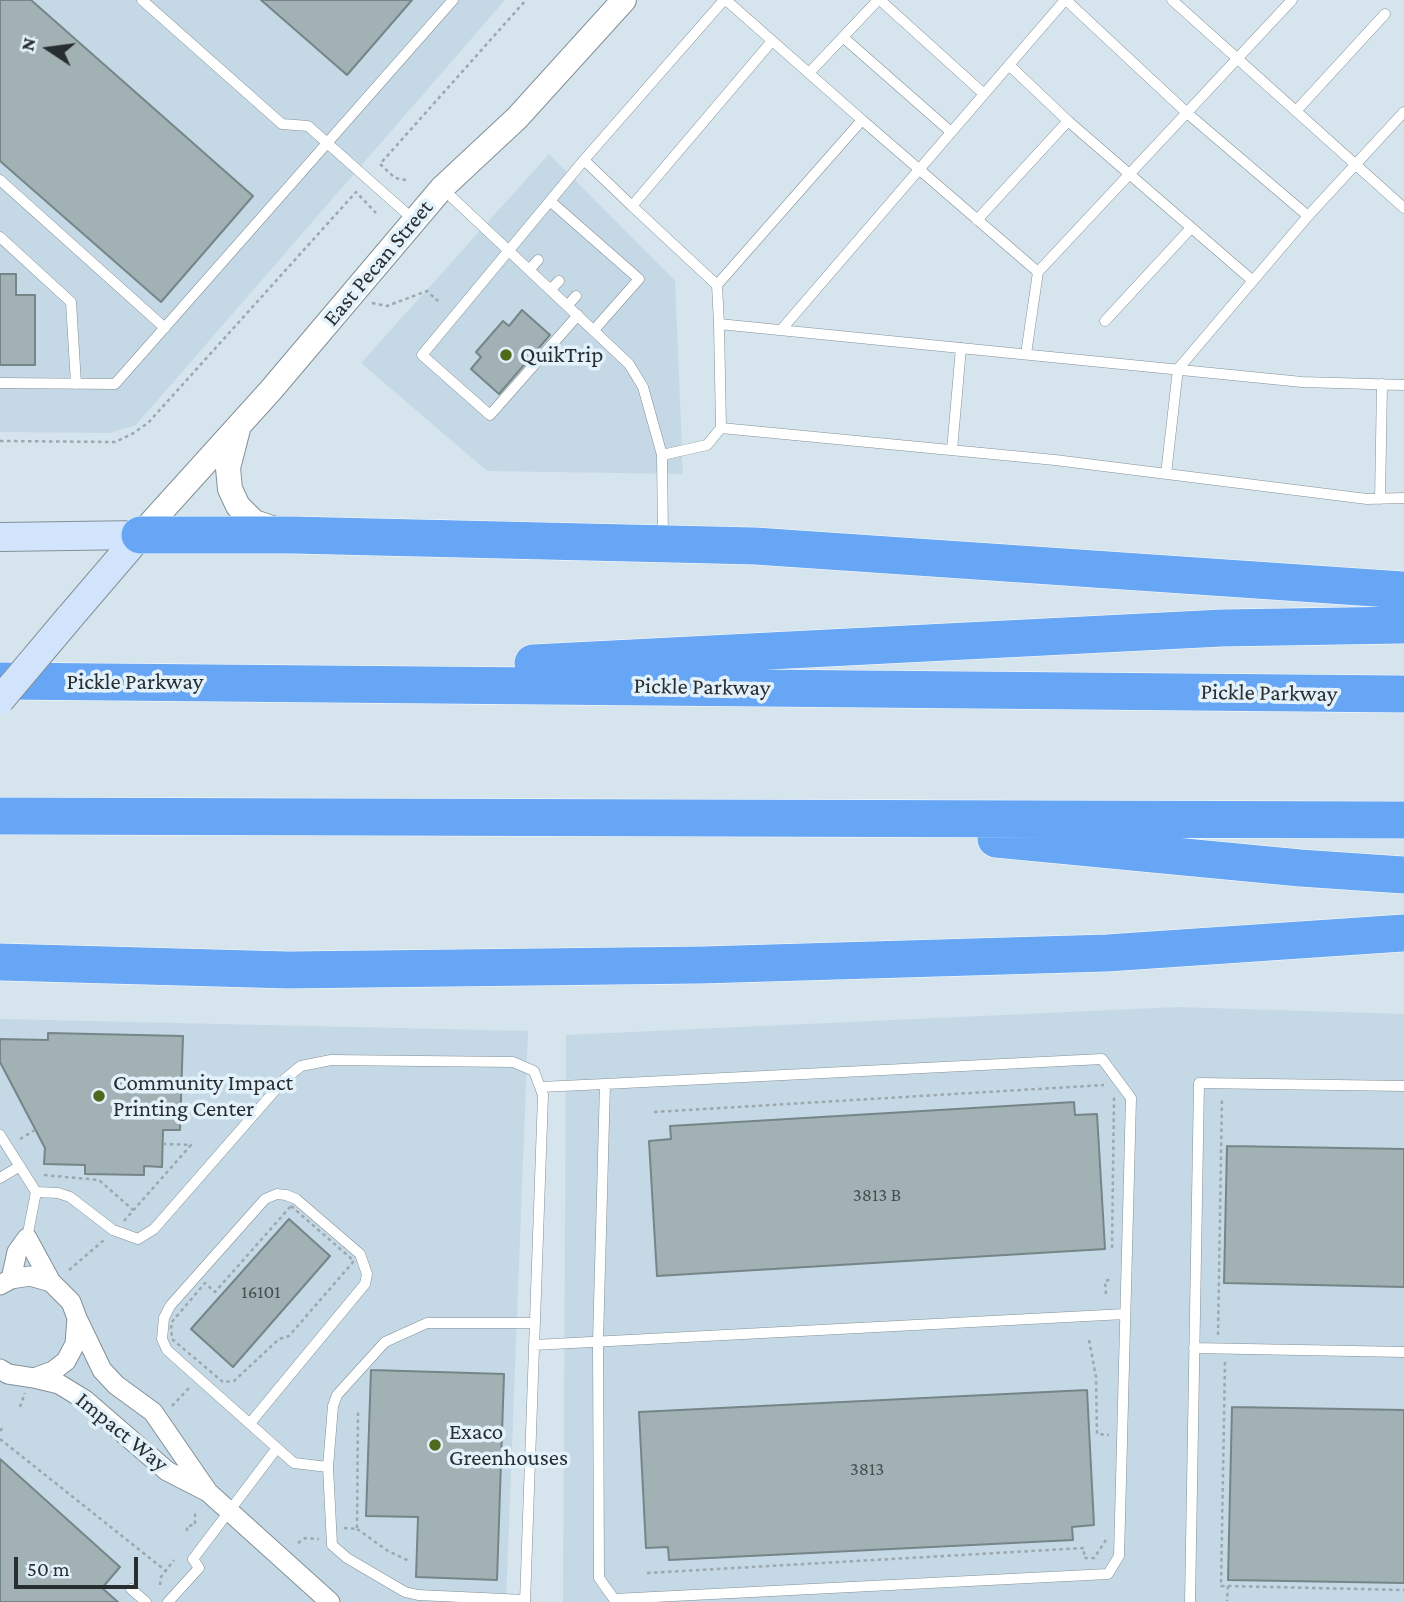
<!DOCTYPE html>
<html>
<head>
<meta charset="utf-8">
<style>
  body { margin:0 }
  #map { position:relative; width:1404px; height:1602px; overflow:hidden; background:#d6e4ed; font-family:"Crimson Pro",serif }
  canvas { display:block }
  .north { position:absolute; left:14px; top:14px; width:70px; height:70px; -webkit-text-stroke:5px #e3f1fa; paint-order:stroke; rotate:283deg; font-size:19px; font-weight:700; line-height:28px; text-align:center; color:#282d30 }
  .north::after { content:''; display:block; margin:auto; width:24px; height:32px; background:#282d30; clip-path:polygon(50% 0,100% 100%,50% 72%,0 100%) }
  .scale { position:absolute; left:14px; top:1557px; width:124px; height:32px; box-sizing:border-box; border:4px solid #282d30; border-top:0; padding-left:9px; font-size:21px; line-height:24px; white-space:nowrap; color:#282d30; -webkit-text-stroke:5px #e3f1fa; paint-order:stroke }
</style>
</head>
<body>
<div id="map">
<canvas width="1404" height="1602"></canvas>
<div class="north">N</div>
<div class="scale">50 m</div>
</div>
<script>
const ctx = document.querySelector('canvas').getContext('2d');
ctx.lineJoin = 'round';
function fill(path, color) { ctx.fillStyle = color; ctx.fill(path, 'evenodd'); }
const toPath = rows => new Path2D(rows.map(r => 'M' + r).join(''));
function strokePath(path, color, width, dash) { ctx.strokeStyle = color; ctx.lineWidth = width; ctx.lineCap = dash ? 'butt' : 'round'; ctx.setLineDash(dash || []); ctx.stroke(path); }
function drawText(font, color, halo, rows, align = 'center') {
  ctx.font = font + ' "Crimson Pro",serif'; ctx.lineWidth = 7; ctx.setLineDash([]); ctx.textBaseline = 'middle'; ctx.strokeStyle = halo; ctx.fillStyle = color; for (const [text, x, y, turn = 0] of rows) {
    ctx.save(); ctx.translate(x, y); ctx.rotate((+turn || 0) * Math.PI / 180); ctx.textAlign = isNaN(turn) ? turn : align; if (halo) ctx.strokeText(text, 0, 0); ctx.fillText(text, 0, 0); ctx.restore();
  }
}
fill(toPath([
  [0,0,505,0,136,425,110,433,0,432],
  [549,154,675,281,683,474,487,471,361,363],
  [1178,1007,1404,1014,1404,1602,563,1602,566,1035],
  [0,1019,528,1031,506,1602,0,1602]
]), '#c4d9e5');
const building = toPath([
  [0,0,31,0,253,196,161,302,0,161,0,0],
  [261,0,412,0,347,75,261,0],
  [0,274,16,274,16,295,35,295,35,365,0,365,0,274],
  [522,310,550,335,499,394,471,369,481,357,476,352,503,321,509,326,522,310],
  [48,1033,183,1036,180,1130,163,1130,162,1167,144,1166,144,1175,85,1174,85,1165,44,1164,45,1148,0,1062,0,1039,48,1040,48,1033],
  [1074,1102,1075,1115,1097,1114,1105,1249,657,1276,649,1141,671,1139,670,1126,1074,1102],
  [1227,1146,1404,1149,1404,1287,1224,1283,1227,1146],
  [289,1219,330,1256,233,1367,191,1329,289,1219],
  [371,1370,504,1374,497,1580,416,1577,418,1517,366,1516,371,1370],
  [1087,1390,1094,1525,1072,1527,1073,1540,669,1560,668,1547,646,1548,639,1412,1087,1390],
  [1232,1407,1404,1410,1404,1583,1228,1580,1232,1407],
  [0,1459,120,1567,102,1588,118,1602,0,1602,0,1459]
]);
fill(building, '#a1b1b4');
strokePath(building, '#758588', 2);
const service = toPath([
  [142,0,282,124,308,126,414,220],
  [880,0,984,94],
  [1066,0,1187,113,1308,216,1404,112],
  [1172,0,1404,208],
  [844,38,951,132],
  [809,73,878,0],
  [1296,111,1385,14],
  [862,120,1038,272,1026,354],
  [1068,121,1253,281],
  [584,160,632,206,772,41],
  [0,180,165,328],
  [442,188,629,364,643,387,662,455,663,536],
  [550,201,639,279,594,330],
  [632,206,717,285],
  [977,220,1068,121,1009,65],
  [0,237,71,302,76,384],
  [530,269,538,260],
  [1038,272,1292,0],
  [551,289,559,281],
  [568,305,576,296],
  [578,315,490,415,422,355,584,160,724,0],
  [1105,321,1191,228],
  [719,324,717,285,862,120,726,0],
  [781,330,1065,0],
  [0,383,115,384,453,0],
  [721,428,1055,460,1367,499,1404,498],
  [952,450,961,348],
  [662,455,707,445,721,428,719,324,1302,382,1404,385],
  [1166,474,1178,369,1308,216],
  [1380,499,1382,384],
  [540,1087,605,1084,1102,1059,1131,1098,1119,1556,1108,1574,614,1599,599,1578,598,1341,605,1084],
  [0,1135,36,1192,27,1238],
  [0,1178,20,1166],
  [36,1192,58,1193,70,1197,113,1230,138,1239,154,1229,285,1079,301,1066,331,1060,513,1062,534,1071,543,1095,525,1602],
  [534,1345,1125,1314],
  [1194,1348,1404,1352],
  [277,1448,294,1463,328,1467,333,1406,337,1395,385,1342,427,1323,535,1323],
  [328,1467,332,1545,347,1558,405,1592,418,1595,525,1600],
  [131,1589,146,1602],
  [168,1602,199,1568,193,1559,277,1448,167,1350,162,1339,164,1318,170,1306,265,1199,277,1194,286,1195,296,1199,360,1254,367,1274,365,1284,251,1422],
  [1190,1602,1199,1083,1404,1086]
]);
const minor = toPath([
  [11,1279,17,1252,27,1238,51,1282],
  [0,1285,11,1279,30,1276,51,1282,71,1302,77,1318,75,1344,66,1361,53,1371,34,1378,8,1374,0,1369],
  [77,1318,102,1370,116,1385,153,1412,208,1492],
  [34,1378,59,1384,85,1400,167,1471,208,1492,330,1602]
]);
const tertiary = toPath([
  [238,429,228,468,230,489,238,506,254,522,278,530],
  [140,535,271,390,442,188,517,118,624,0]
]);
const secondary = toPath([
  [0,537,140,535],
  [69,618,140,535]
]);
const motorway = toPath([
  [140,535,292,535,755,546,1404,590],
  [533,663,1222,628,1404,625],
  [0,681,1404,694],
  [0,816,1404,820],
  [996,839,1300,868,1404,875],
  [0,962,288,970,702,965,1107,953,1404,933]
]);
strokePath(service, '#839097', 11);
strokePath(minor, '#839097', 21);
strokePath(tertiary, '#839097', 26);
strokePath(secondary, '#839097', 30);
strokePath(motorway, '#fff', 38);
strokePath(toPath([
  [406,180,395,178,380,164,526,0],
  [372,303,387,306,427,291,438,301],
  [0,441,115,442,132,434,148,423,356,192,376,213],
  [654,1112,1104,1085],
  [20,1139,35,1130],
  [44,1175,99,1180,133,1210],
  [291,1206,354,1261,289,1336,279,1339,234,1381,223,1382,172,1339,171,1323,205,1283,215,1292,291,1206],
  [124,1221,191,1145,163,1144],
  [1112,1248,1114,1097],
  [69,1270,104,1240],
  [1106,1294,1105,1281,1112,1279],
  [1218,1335,1222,1097],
  [1089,1340,1096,1377,1097,1434,1109,1435],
  [1225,1362,1221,1586,1228,1586,1227,1601],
  [172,1406,189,1388],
  [20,1407,25,1393],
  [0,1431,3,1427],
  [0,1439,166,1571],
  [344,1528,357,1529,358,1409],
  [357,1529,388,1551,409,1561],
  [187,1531,187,1526,195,1525,195,1512],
  [298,1543,305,1538,319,1539],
  [647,1573,1084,1548,1084,1558,1094,1558,1106,1540],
  [160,1585,161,1577,174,1560],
  [1228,1586,1404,1590]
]), '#9ca7ae', 2.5, [3.5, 3.5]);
strokePath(service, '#fff', 10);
strokePath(minor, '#fff', 19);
strokePath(tertiary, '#fff', 24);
strokePath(secondary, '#d1e4fc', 28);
strokePath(motorway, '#67a6f5', 37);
const secondaryBridge = toPath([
  [0,700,69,618]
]);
strokePath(secondaryBridge, '#839097', 30, []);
strokePath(secondaryBridge, '#d1e4fc', 28);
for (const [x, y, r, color] of [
  [506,355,7,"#506a1d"],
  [99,1096,7,"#506a1d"],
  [435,1445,7,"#506a1d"]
]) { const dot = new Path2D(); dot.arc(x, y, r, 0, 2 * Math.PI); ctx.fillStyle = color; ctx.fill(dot); strokePath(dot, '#e3f1fa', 2.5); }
drawText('19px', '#464e51', null, [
  ["3813 B",877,1195],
  ["16101",261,1292],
  ["3813",867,1469]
]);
drawText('23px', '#282d30', '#e3f1fa', [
  ["East Pecan Street",378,263,-50],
  ["Pickle Parkway",135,682],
  ["Pickle Parkway",702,687,1],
  ["Pickle Parkway",1269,693,1],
  ["Impact Way",122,1432,39]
]);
drawText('23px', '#282d30', '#e3f1fa', [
  ["QuikTrip",520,355],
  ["Community Impact",113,1083],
  ["Printing Center",113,1109],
  ["Exaco",449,1432],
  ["Greenhouses",449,1458]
], 'left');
</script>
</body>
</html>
